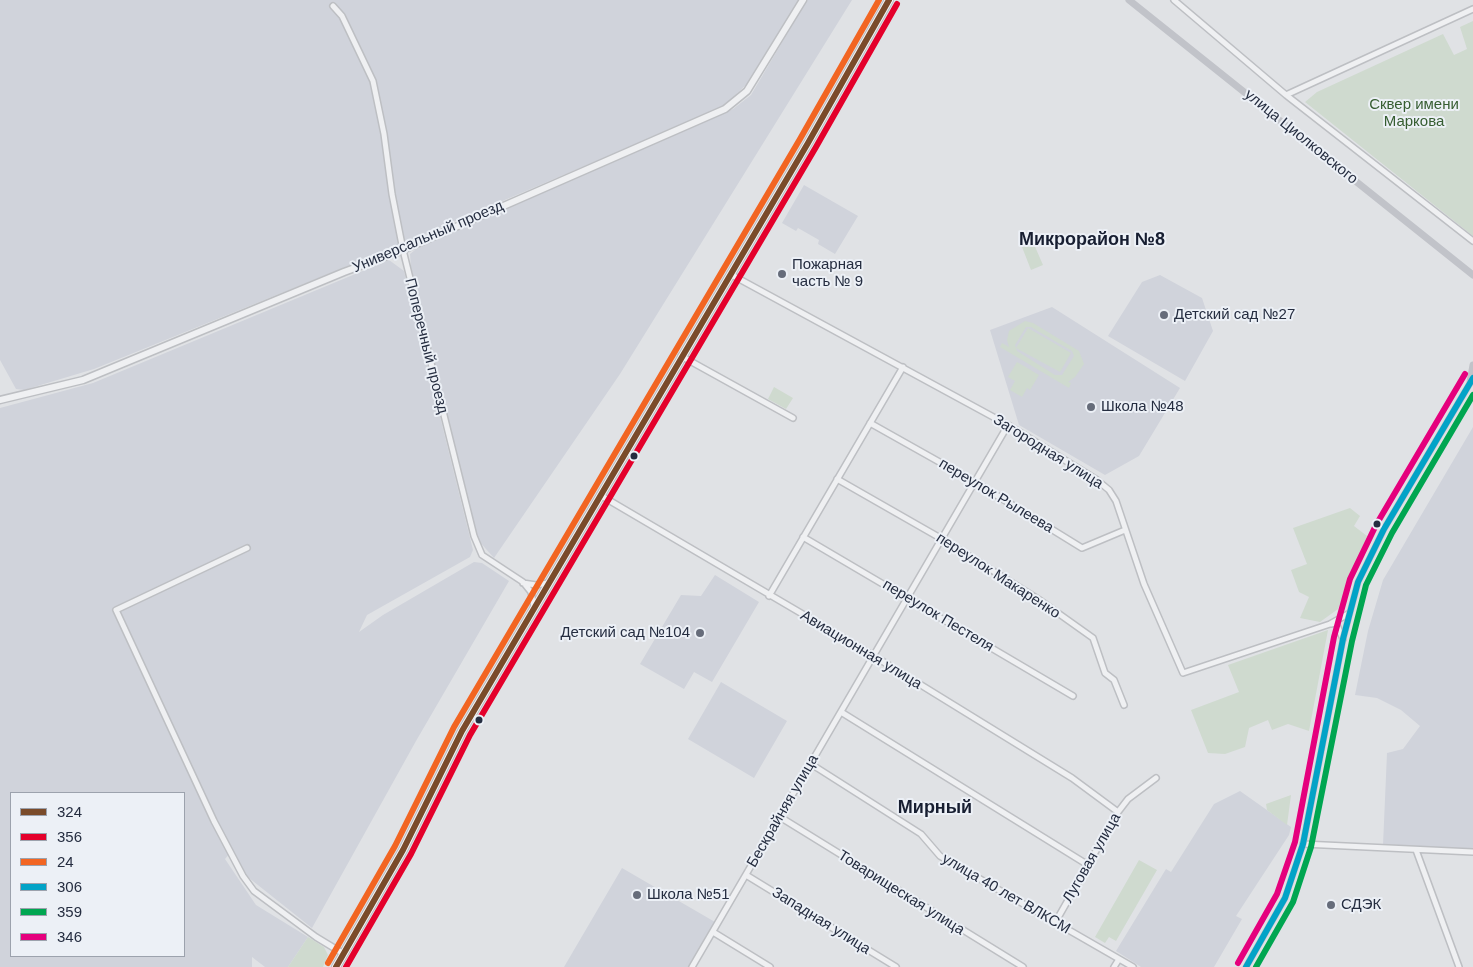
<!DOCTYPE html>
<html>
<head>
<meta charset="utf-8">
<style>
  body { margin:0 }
  #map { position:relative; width:1473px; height:967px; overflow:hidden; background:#e0e2e5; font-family:Arial,sans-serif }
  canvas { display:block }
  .legend { position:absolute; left:10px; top:792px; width:175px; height:165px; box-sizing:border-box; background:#ecf0f6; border:1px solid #9ca2ad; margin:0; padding:6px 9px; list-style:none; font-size:15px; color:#252d40 }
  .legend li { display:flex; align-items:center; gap:10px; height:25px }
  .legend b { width:25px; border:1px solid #9ca2ad }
</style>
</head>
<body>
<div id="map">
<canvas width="1473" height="967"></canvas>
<ul class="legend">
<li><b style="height:6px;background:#7a4b2a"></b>324</li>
<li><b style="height:6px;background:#e4002b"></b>356</li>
<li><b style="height:6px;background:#f26522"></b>24</li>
<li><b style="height:6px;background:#02a3c7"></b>306</li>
<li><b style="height:6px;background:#00a651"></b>359</li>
<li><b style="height:6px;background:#e5007d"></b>346</li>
</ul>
</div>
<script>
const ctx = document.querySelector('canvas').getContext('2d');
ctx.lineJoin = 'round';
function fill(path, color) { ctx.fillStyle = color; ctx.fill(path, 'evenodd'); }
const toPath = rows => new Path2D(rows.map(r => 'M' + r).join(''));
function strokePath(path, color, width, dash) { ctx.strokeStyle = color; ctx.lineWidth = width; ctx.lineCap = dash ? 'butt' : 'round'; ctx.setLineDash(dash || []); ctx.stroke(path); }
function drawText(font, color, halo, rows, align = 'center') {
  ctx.font = font + ' Arial,sans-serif'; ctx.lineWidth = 4; ctx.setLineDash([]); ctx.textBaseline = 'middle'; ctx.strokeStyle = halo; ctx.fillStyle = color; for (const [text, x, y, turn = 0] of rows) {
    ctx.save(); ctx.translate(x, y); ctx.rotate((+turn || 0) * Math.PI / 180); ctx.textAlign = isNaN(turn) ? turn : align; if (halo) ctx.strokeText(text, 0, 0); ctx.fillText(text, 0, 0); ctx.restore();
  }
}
fill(toPath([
  [0,0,800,0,753,78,723,107,385,251,94,369,24,390,16,389,0,360],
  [807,0,852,0,620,374,494,558,478,540,411,267,410,254,421,245,733,109,751,95],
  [804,185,858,216,835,254,818,244,819,240,798,228,796,231,782,223],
  [389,260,404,271,473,550,470,557,367,615,359,632,383,615,474,562,482,563,509,581,416,741,312,928,244,874,233,850,225,859,256,905,308,937,288,967,265,967,252,957,252,967,0,967,0,408,93,383],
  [11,793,184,793,184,956,11,956],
  [1160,275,1202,298,1213,331,1185,381,1108,336,1142,282],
  [1052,307,1180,388,1139,456,1105,475,1019,425,990,330],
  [1473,427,1473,849,1383,845,1387,753,1403,749,1420,726,1401,710,1377,698,1355,695,1368,631,1383,580],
  [715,575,759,602,712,682,694,672,684,689,640,664,681,595,701,596],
  [721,682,787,721,754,778,688,739],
  [1240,791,1291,827,1289,835,1236,916,1242,919,1214,967,1141,967,1116,951,1166,869,1171,872,1214,804],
  [622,868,715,922,688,967,564,967]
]), '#d0d3db');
fill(toPath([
  [1473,21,1473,236,1305,102,1317,92,1443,34,1454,55,1467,49,1460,27],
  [1033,242,1043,265,1031,270,1022,247],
  [1025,321,1033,323,1079,351,1084,364,1075,377,1068,382,1071,383,1069,388,1000,347,1002,343,1009,347,1007,340,1009,331],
  [1026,327,1031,327,1072,351,1074,356,1062,375,1055,375,1017,351,1015,345],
  [1028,328,1071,353,1060,372,1016,348],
  [1017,362,1039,375,1030,390,1027,388,1022,397,1010,390,1015,381,1008,377],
  [774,387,793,398,786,409,768,399],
  [1350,508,1360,516,1354,526,1367,536,1338,609,1320,622,1300,618,1309,597,1299,592,1291,570,1307,564,1293,528],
  [1328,630,1309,731,1288,724,1272,730,1268,720,1249,728,1245,747,1225,754,1208,753,1191,710,1239,692,1228,665],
  [1291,795,1287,825,1267,810,1266,804],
  [1139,860,1157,870,1116,941,1109,937,1105,943,1095,937],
  [308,937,324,947,328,955,323,967,288,967]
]), '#cfdacf');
const minor = toPath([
  [1174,0,1286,95,1473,241],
  [333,6,342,16,373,81,384,134,392,194,403,250,474,536,482,555,523,582,531,592,534,607],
  [1286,95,1473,9],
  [730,274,1008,425,1097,480,1109,490,1116,501,1144,584,1183,673,1330,624,1348,614],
  [681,356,793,418],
  [870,423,975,482,1082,548,1125,530],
  [837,479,942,539,1041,601,1093,638,1105,673,1114,680,1124,705],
  [600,495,874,656,1072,778,1118,812],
  [803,537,1073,696],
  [247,548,116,610,214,821,243,876,254,891,316,937,344,954],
  [523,583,536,585,548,583],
  [769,596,903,367],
  [1331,624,1336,623,1343,639],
  [841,712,1088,865],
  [811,764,921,834,940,856,1133,967],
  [780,817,1023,967],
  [1303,844,1473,852],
  [1416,850,1459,967],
  [746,875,896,967],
  [1055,923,1118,812,1128,799,1156,778],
  [713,932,770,967],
  [692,967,1008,425],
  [1114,967,1119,959]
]);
const tertiary = toPath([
  [0,400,83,380,344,272,403,250,725,109,747,91,803,0]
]);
const primary = toPath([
  [336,967,403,850,462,731,808,143,889,0]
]);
strokePath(minor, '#bdbfc3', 8);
strokePath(tertiary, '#bdbfc3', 9);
strokePath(primary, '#bbbfc3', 10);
strokePath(minor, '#eff0f2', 5);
strokePath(tertiary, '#eff0f2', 6);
strokePath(toPath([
  [1129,0,1473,275],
  [1470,382,1473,365],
  [1246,967,1285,898,1303,844,1343,639,1358,582,1384,529,1473,378]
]), '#c1c3c9', 7);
strokePath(primary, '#f4f5f6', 8);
strokePath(toPath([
  [336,967,403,850,462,731,808,143,889,0]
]), '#7a4b2a', 6);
strokePath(toPath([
  [346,967,411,854,470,735,816,147,897,4]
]), '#e4002b', 6);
strokePath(toPath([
  [328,963,395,846,454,727,800,139,879,0]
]), '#f26522', 6);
strokePath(toPath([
  [1246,967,1285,898,1303,844,1343,639,1358,582,1384,529,1473,378]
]), '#02a3c7', 6);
strokePath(toPath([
  [1256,967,1293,902,1311,847,1352,641,1366,585,1392,533,1473,395]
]), '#00a651', 6);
strokePath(toPath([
  [1238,963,1277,894,1295,842,1334,637,1350,579,1376,525,1465,374]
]), '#e5007d', 6);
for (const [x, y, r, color] of [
  [782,274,5,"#666c7a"],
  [1164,315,5,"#666c7a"],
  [1091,407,5,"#666c7a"],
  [634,456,4.5,"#252d40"],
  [1377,524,4.5,"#252d40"],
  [700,633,5,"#666c7a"],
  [479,720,4.5,"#252d40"],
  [637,895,5,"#666c7a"],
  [1331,905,5,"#666c7a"]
]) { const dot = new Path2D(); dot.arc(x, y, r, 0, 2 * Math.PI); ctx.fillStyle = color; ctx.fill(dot); strokePath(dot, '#ecf0f6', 2); }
drawText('15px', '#365d31', '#ecf0f6', [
  ["Сквер имени",1414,105],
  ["Маркова",1414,122]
]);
drawText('15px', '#252d40', '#ecf0f6', [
  ["улица Циолковского",1301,137,39],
  ["Универсальный проезд",428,237,-23],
  ["Поперечный проезд",426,346,76],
  ["Загородная улица",1048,452,32],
  ["переулок Рылеева",996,496,31],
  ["переулок Макаренко",998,576,33],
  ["переулок Пестеля",938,616,31],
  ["Авиационная улица",861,650,31],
  ["Бескрайняя улица",783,811,-60],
  ["Луговая улица",1092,858,-60],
  ["Товарищеская улица",901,893,32],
  ["улица 40 лет ВЛКСМ",1006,894,30],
  ["Западная улица",821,921,32]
]);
drawText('15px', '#252d40', '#ecf0f6', [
  ["Пожарная",792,265],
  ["часть № 9",792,282],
  ["Детский сад №27",1174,315],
  ["Школа №48",1101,407],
  ["Детский сад №104",690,633,"right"],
  ["Школа №51",647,895],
  ["СДЭК",1341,905]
], 'left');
drawText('bold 18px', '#171e31', '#ecf0f6', [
  ["Микрорайон №8",1092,240],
  ["Мирный",935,808]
]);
</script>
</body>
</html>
